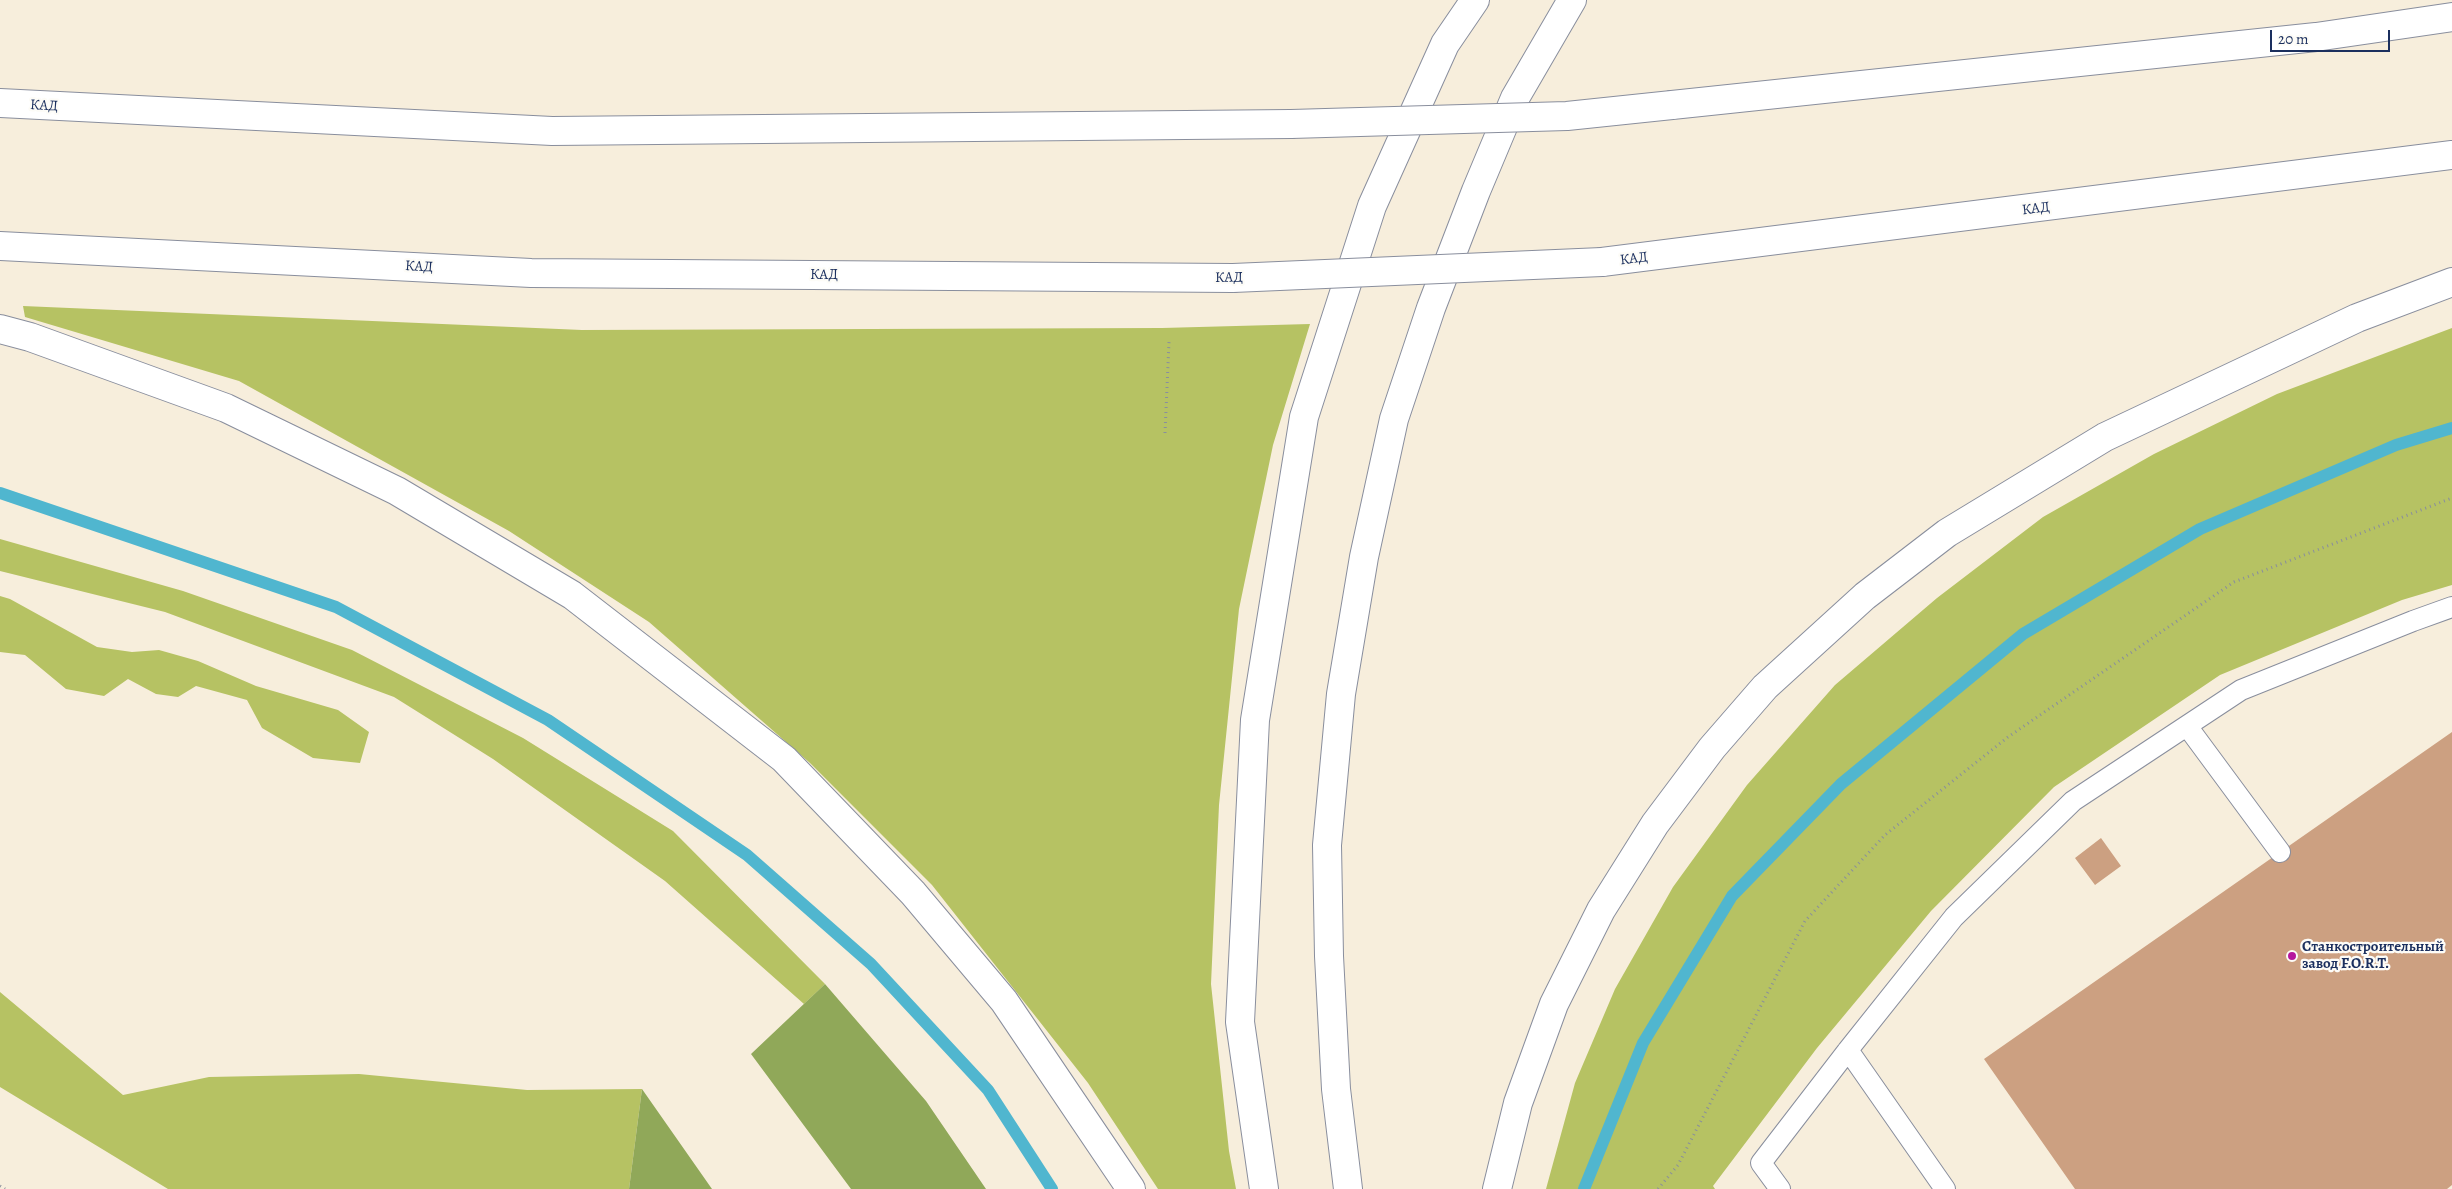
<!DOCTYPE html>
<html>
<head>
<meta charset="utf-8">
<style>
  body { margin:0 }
  #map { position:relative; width:2452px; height:1189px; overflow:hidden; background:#f7eedc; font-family:Alegreya,serif }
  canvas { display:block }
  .scale { position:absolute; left:2270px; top:30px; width:120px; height:22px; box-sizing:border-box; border:2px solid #1b2f5e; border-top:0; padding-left:6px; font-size:15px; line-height:18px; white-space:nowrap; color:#1b2f5e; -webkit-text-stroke:4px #fdfcf7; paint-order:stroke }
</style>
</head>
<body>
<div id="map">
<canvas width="2452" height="1189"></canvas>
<div class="scale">20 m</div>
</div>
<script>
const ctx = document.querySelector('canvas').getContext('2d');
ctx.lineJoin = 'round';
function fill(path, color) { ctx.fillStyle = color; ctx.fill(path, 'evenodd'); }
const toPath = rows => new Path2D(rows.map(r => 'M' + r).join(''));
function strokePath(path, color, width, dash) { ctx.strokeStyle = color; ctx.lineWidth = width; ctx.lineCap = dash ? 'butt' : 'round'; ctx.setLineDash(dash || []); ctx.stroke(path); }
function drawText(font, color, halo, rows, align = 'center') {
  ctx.font = font + ' Alegreya,serif'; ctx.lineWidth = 4.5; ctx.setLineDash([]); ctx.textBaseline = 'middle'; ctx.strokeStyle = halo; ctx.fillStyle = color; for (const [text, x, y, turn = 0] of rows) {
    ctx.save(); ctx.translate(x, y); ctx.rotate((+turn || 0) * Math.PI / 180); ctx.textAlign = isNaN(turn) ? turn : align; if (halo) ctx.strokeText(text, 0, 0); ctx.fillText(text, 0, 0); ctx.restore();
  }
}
fill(toPath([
  [23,306,582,330,1162,328,1310,324,1273,445,1239,609,1219,805,1211,984,1229,1151,1236,1189,1158,1189,1088,1083,932,885,810,763,649,622,509,531,239,381,25,317],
  [2452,328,2452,585,2402,600,2220,675,2054,787,1931,911,1817,1048,1713,1186,1715,1189,1546,1189,1575,1083,1615,989,1673,887,1747,785,1835,685,1937,598,2043,517,2154,454,2277,394],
  [0,539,183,591,352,650,523,738,673,831,825,984,804,1004,665,881,493,759,394,697,165,612,0,571],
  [0,596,10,599,97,647,132,652,159,650,198,661,256,686,338,710,369,732,360,763,313,758,262,728,247,700,196,686,178,697,156,694,128,679,104,696,66,689,25,655,0,652],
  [0,992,123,1095,209,1077,359,1074,527,1090,642,1089,629,1189,168,1189,0,1087]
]), '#b6c263');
fill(toPath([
  [825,984,926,1101,986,1189,851,1189,751,1054],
  [642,1089,712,1189,629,1189]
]), '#90a859');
strokePath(toPath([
  [0,493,336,607,548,720,747,855,871,964,988,1090,1052,1189],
  [1584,1189,1643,1043,1732,896,1841,784,2023,634,2200,529,2396,445,2452,428]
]), '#50b6cf', 12);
fill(toPath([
  [2452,732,2452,1185,2447,1189,2075,1189,1984,1059],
  [2101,838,2121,866,2095,885,2075,858]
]), '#cca081');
const service = toPath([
  [2187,726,2280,852],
  [1848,1050,1945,1189],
  [1780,1189,1761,1163,1848,1050,1954,917,2073,801,2241,690,2413,621,2452,607]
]);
const secondary = toPath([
  [0,329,30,337,226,408,397,491,572,595,784,759,913,893,1004,1001,1131,1189],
  [1264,1189,1240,1022,1255,720,1304,417,1372,206,1445,44,1475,0],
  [1348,1189,1336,1089,1329,956,1327,845,1341,694,1364,557,1394,419,1431,308,1476,191,1515,98,1572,0],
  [1497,1189,1518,1103,1554,1004,1601,910,1655,824,1712,748,1765,687,1865,596,1947,533,2105,437,2357,318,2452,282]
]);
const motorway = toPath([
  [0,103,552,131,1291,124],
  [1672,105,2316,37,2452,17],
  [0,246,531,273,1233,278],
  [1602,262,2452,155]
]);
strokePath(service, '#898e9d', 22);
strokePath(secondary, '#898e9d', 30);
strokePath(motorway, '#898e9d', 30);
strokePath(toPath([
  [1165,433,1169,342],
  [0,1186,5,1189],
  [1658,1189,1678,1165,1805,921,1885,835,2008,737,2234,582,2452,498]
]), '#898e9d', 3, [1, 4]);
strokePath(service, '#fff', 20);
strokePath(secondary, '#fff', 28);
strokePath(motorway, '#fff', 28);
const motorwayBridge = toPath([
  [1291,124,1567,116,1672,105],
  [1233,278,1602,262]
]);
strokePath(motorwayBridge, '#898e9d', 30, []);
strokePath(motorwayBridge, '#fff', 28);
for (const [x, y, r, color] of [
  [2292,956,5,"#b5179e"]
]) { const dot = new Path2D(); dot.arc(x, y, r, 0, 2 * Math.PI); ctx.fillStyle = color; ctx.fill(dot); strokePath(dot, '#fdfcf7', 2); }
drawText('15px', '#1b2f5e', '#fdfcf7', [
  ["КАД",44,106,3],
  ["КАД",2036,209,-7],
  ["КАД",1634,259,-7],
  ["КАД",419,267,3],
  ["КАД",824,275],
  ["КАД",1229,278,-1]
]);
drawText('bold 15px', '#1b2f5e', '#fdfcf7', [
  ["Станкостроительный",2302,947],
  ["завод F.O.R.T.",2302,964]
], 'left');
</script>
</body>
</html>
